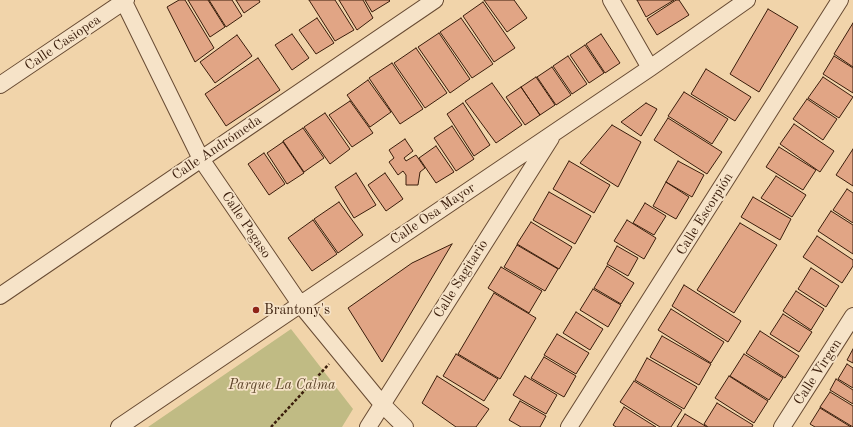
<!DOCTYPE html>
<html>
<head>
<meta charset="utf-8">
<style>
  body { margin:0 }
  canvas { display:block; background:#f1d4aa }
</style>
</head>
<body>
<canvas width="853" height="427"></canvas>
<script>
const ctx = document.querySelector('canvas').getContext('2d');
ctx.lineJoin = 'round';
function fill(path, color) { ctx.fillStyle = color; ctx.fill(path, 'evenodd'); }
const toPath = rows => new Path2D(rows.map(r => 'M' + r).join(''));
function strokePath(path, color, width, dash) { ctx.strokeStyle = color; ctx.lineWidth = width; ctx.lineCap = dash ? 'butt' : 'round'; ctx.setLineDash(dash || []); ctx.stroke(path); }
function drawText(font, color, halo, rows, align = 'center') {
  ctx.font = font + ' "Old Standard TT",serif'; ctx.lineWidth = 3.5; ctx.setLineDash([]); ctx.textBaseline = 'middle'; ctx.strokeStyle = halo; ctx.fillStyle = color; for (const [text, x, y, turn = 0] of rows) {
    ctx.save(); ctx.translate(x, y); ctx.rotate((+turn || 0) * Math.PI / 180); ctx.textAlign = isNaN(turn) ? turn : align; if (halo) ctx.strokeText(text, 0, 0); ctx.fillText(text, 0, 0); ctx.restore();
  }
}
fill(toPath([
  [291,329,353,409,342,427,148,427]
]), '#c0bb84');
const building = toPath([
  [179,0,185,0,214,48,195,62,167,7,179,0],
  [188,0,208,0,225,27,210,37,188,0],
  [209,0,232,0,242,16,226,27,209,0],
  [236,0,259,0,260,2,244,13,236,0],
  [309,0,335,0,354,30,335,41,309,0],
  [339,0,363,0,373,18,357,30,339,0],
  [365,0,389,0,390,1,372,12,365,0],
  [484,0,514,0,527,18,507,32,484,0],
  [637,0,674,0,646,17,637,0],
  [676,0,679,0,689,15,657,35,647,19,676,0],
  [483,2,515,48,494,62,463,16,483,2],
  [768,9,798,27,759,92,730,74,768,9],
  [317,18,334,43,316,54,299,30,317,18],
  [461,18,493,64,472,78,440,32,461,18],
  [853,23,853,67,834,54,853,23],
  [439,33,470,79,450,93,418,47,439,33],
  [292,34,309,58,292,70,275,45,292,34],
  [601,34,620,63,605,73,586,44,601,34],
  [237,35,252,56,215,83,200,62,237,35],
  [585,45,604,73,589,83,570,55,585,45],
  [416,48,447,93,425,108,394,63,416,48],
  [568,56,587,84,572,94,553,66,568,56],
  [834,56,853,68,853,93,823,74,834,56],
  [258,58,280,90,226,126,205,94,258,58],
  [392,63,423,109,400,124,369,78,392,63],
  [552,67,571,95,556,105,537,77,552,67],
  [706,69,751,97,735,121,691,94,706,69],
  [536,77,555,105,540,115,521,87,536,77],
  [823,77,853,97,839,118,808,98,823,77],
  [368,80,391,112,370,127,347,95,368,80],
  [492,83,522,125,496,143,465,101,492,83],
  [521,87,540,115,525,125,506,97,521,87],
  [684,92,728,119,712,144,668,116,684,92],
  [807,99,837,119,823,140,793,119,807,99],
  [350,101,373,133,352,147,329,115,350,101],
  [463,103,490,145,474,156,447,114,463,103],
  [646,103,657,109,641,136,621,122,646,103],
  [325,113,350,149,330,164,304,127,325,113],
  [668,118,722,152,707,174,654,140,668,118],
  [794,124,834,151,820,172,780,144,794,124],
  [612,125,641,142,618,187,580,163,612,125],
  [452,126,474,159,456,171,434,138,452,126],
  [303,128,324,158,304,172,283,141,303,128],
  [405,139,413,151,404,158,406,161,416,155,425,168,420,172,418,185,406,185,406,175,403,171,398,175,389,162,394,158,389,150,405,139],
  [283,142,304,173,287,184,267,153,283,142],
  [436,146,454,172,436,183,419,158,436,146],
  [779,147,816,170,803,190,766,167,779,147],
  [853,149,853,186,836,175,853,149],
  [264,153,285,184,269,195,248,164,264,153],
  [569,161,610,185,594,213,553,189,569,161],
  [678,161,704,175,692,197,666,182,678,161],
  [356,173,376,205,354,218,335,187,356,173],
  [385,173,403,199,386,211,368,185,385,173],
  [776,176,806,195,792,217,761,198,776,176],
  [666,182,689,197,676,219,653,206,666,182],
  [847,189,853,193,853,223,833,210,847,189],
  [549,192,591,216,575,244,533,220,549,192],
  [753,197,791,219,780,240,741,217,753,197],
  [339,202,363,235,338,253,314,219,339,202],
  [645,203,666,216,654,235,633,223,645,203],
  [831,211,853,225,853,254,818,231,831,211],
  [313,220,337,254,312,271,288,238,313,220],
  [627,220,656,238,644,259,614,241,627,220],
  [531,222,572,247,559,269,517,244,531,222],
  [740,223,777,245,734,313,697,290,740,223],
  [817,236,853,260,853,266,842,283,803,257,817,236],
  [452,244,382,362,348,308,412,263,452,244],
  [517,245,558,269,545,291,504,267,517,245],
  [617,246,638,258,628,276,607,264,617,246],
  [607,266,634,283,621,304,594,288,607,266],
  [501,267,542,291,529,313,488,288,501,267],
  [811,268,839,286,826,307,798,289,811,268],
  [684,285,741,321,728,342,672,306,684,285],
  [593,289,621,305,608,327,580,310,593,289],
  [796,291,824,309,811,330,783,311,796,291],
  [494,293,536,318,500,379,458,354,494,293],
  [671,309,724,342,711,363,658,330,671,309],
  [576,312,603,329,590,350,563,333,576,312],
  [783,314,812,332,799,352,770,334,783,314],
  [760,331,799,356,785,378,746,353,760,331],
  [557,334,589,353,576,374,544,355,557,334],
  [662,336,711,364,699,385,650,357,662,336],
  [853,349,853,363,847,360,853,349],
  [456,354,498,379,484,401,443,376,456,354],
  [744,354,783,378,769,400,730,376,744,354],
  [544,357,576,376,564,397,531,378,544,357],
  [647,358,697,387,684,409,635,380,647,358],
  [847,364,853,368,853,388,838,379,847,364],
  [437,376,489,409,476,427,456,427,422,403,437,376],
  [525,376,557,395,546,414,513,395,525,376],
  [729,376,768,401,754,423,715,398,729,376],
  [836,379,853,390,853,404,830,390,836,379],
  [634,381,682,410,671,427,660,427,620,402,634,381],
  [830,392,853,406,853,427,820,407,830,392],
  [520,401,546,416,540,427,521,427,509,420,520,401],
  [717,403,753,425,752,427,708,427,704,424,717,403],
  [624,407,656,427,616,427,613,425,624,407],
  [820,408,851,427,815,427,810,424,820,408],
  [685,414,707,427,677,427,685,414]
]);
fill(building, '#e1a585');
strokePath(building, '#3a1d0b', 1);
const street = toPath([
  [123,0,201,159,300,304,382,404,405,427],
  [611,0,650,68],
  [0,85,126,0],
  [0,296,435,0],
  [119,427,650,68,747,0],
  [368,427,551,138],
  [569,427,840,0],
  [782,427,853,316]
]);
strokePath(street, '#684b33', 18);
strokePath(toPath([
  [271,427,329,364]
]), '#3a1d0b', 2.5, [3, 2]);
strokePath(street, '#f6e3c8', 16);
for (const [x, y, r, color] of [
  [256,310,4,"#8f2418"]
]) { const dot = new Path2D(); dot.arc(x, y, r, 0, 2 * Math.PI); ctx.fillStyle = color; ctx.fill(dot); strokePath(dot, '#f6e3c8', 1.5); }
drawText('14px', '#3a1d0b', '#f6e3c8', [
  ["Calle Casiopea",63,43,-34],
  ["Calle Andrómeda",217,148,-34],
  ["Calle Osa Mayor",433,214,-34],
  ["Calle Escorpión",705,214,-58],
  ["Calle Pegaso",246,225,56],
  ["Calle Sagitario",461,279,-58],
  ["Calle Virgen",818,372,-57]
]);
drawText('14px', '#3a1d0b', '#f6e3c8', [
  ["Brantony's",264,310]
], 'left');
drawText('italic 14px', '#5c4429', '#f6e3c8', [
  ["Parque La Calma",282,385]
]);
</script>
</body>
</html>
